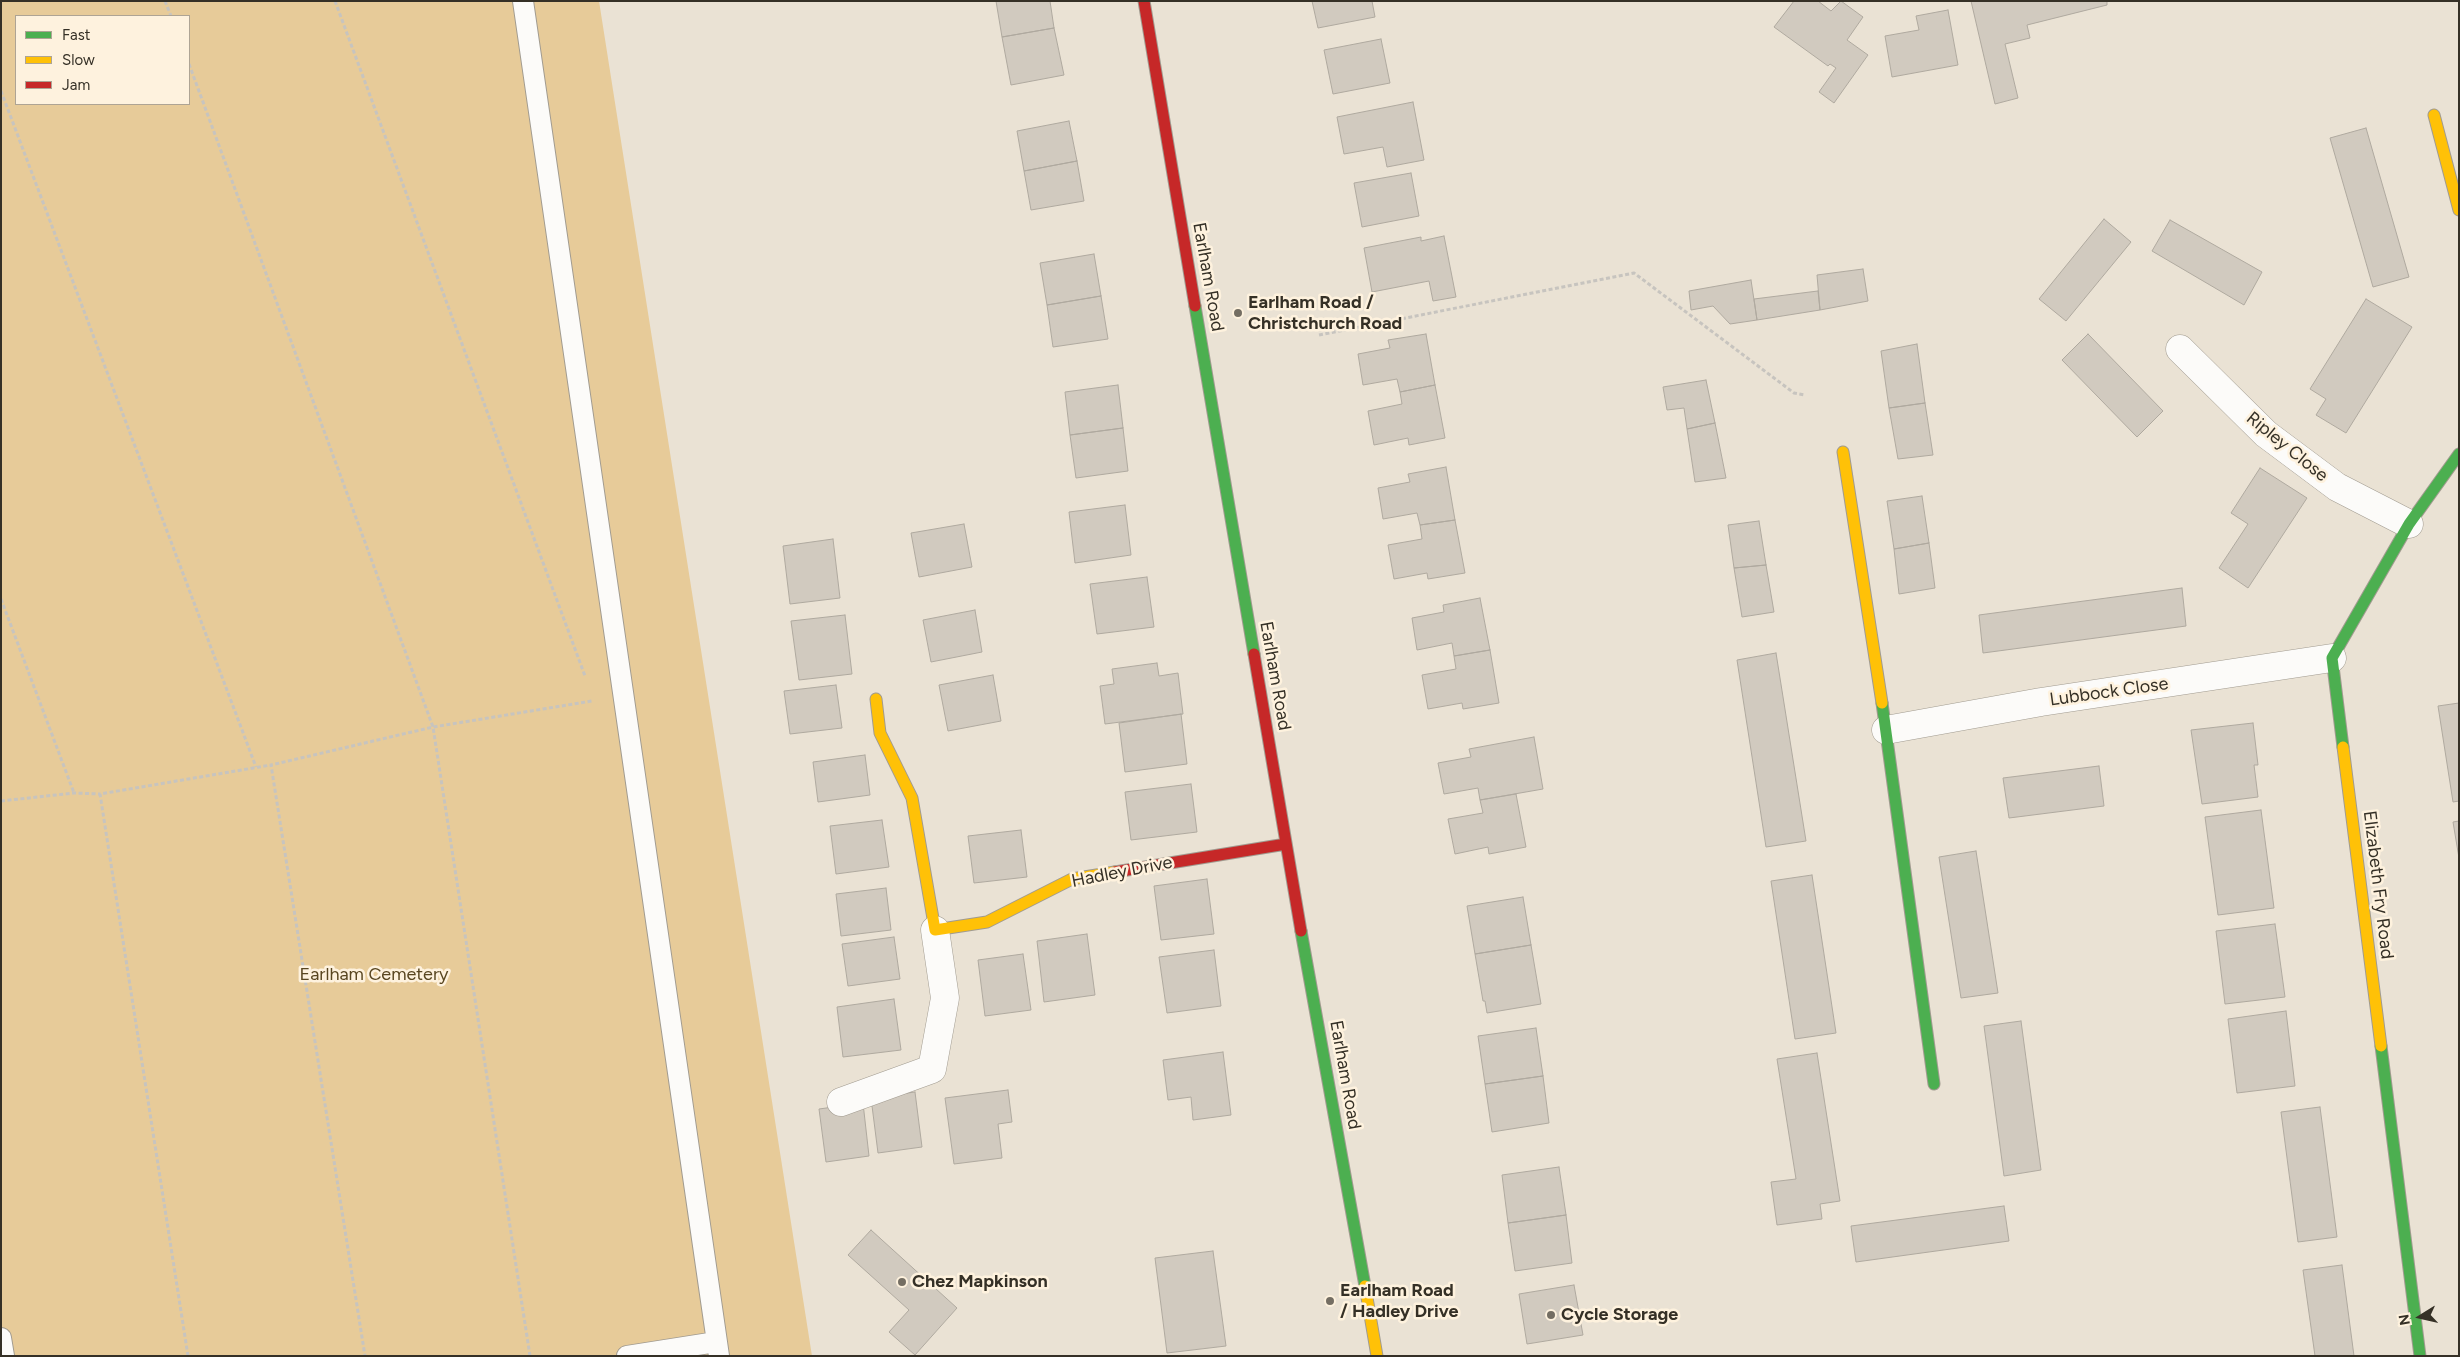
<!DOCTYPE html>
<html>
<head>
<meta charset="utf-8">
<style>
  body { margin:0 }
  #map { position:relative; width:2460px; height:1357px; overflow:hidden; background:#eae2d4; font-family:Figtree,sans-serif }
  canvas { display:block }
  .frame { position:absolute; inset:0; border:2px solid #353026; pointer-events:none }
  .legend { position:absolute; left:15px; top:15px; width:175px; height:90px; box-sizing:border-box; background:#fef2de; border:1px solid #aea494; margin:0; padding:6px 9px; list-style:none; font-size:15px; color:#353026 }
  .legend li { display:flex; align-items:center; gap:10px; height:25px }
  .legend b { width:25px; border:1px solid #aea494 }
  .north { position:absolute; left:2395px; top:1292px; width:50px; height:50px; -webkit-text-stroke:4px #fef2de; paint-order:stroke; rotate:260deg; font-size:14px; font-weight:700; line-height:20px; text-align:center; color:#353026 }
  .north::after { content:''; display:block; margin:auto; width:18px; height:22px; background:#353026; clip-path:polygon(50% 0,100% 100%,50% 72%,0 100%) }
</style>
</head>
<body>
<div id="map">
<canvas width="2460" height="1357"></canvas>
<div class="frame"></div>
<ul class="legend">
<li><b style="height:6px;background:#4caf50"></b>Fast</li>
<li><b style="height:6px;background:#ffc107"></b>Slow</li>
<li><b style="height:6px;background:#c62828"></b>Jam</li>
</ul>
<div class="north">N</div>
</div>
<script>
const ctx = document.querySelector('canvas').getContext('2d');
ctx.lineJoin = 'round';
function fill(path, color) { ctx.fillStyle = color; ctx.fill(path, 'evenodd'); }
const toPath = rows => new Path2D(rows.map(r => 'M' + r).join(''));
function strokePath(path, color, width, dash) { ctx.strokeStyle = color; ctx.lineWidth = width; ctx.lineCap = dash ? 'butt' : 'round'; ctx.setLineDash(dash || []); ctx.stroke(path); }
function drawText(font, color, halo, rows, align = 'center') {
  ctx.font = font + ' Figtree,sans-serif'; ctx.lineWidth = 5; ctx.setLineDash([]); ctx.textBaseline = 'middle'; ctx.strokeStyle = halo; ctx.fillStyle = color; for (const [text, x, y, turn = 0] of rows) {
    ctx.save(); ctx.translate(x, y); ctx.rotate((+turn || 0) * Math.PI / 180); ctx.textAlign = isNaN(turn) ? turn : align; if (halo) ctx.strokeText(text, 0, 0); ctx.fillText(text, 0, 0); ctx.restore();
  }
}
fill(toPath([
  [1,1,599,1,812,1356,1,1356],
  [16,16,189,16,189,104,16,104]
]), '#e7cb99');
const building = toPath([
  [996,1,1050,1,1054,28,1002,37,996,1],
  [1312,1,1372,1,1375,17,1318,28,1312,1],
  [1794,1,1818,1,1831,11,1841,1,1863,17,1847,40,1868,55,1834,103,1819,92,1836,68,1830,64,1828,66,1774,27,1794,1],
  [1971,1,2107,1,2107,5,2027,25,2030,38,2005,44,2018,98,1995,104,1971,1],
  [1948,10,1958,65,1892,77,1885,36,1919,30,1916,16,1948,10],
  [1054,28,1064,75,1011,85,1002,37,1054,28],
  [1381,39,1390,83,1333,94,1324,50,1381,39],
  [1413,102,1424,160,1387,167,1383,147,1344,154,1337,117,1413,102],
  [1069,121,1077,161,1024,171,1017,131,1069,121],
  [2366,128,2409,277,2373,287,2330,138,2366,128],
  [1077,161,1084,201,1031,210,1024,171,1077,161],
  [1411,173,1419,216,1362,227,1354,183,1411,173],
  [2104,219,2131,242,2066,321,2039,299,2104,219],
  [2170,220,2262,272,2244,305,2152,251,2170,220],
  [1444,236,1456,297,1433,301,1429,281,1372,292,1364,248,1421,237,1421,241,1444,236],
  [1094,254,1101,296,1047,305,1040,263,1094,254],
  [1863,269,1868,301,1820,310,1817,275,1863,269],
  [1751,280,1757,320,1730,324,1713,306,1691,310,1689,291,1751,280],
  [1818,291,1820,310,1757,320,1754,299,1818,291],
  [1101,296,1108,339,1053,347,1047,305,1101,296],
  [2366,299,2412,327,2346,433,2316,415,2326,399,2310,389,2366,299],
  [1426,334,1435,385,1400,392,1397,379,1363,385,1358,354,1390,348,1388,340,1426,334],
  [2088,334,2163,411,2137,437,2062,360,2088,334],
  [1917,344,1925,403,1889,408,1881,351,1917,344],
  [1706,380,1715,423,1687,429,1684,408,1667,410,1663,387,1706,380],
  [1118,385,1123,428,1070,435,1065,392,1118,385],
  [1435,385,1445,438,1409,445,1408,438,1374,445,1368,411,1402,404,1400,392,1435,385],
  [1925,403,1933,455,1898,459,1889,408,1925,403],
  [1715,423,1726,478,1695,482,1687,429,1715,423],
  [1123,428,1128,471,1076,478,1070,435,1123,428],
  [1446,467,1455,520,1420,525,1417,513,1383,519,1378,488,1410,482,1408,474,1446,467],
  [2260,468,2307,498,2248,588,2219,568,2248,524,2231,513,2260,468],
  [1922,496,1929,543,1894,549,1887,501,1922,496],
  [1125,505,1131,555,1075,563,1069,512,1125,505],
  [1455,520,1465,573,1428,579,1427,573,1394,579,1388,545,1422,539,1420,525,1455,520],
  [1759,521,1766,565,1734,568,1728,525,1759,521],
  [964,524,972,567,919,577,911,533,964,524],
  [833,539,840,598,790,604,783,546,833,539],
  [1929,543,1935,588,1899,594,1894,549,1929,543],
  [1766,565,1774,612,1742,617,1734,568,1766,565],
  [1147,577,1154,627,1097,634,1090,584,1147,577],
  [2182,588,2186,626,1983,653,1979,615,2182,588],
  [1480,598,1490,650,1454,656,1452,643,1417,650,1412,618,1444,612,1443,605,1480,598],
  [975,610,982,652,931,662,923,620,975,610],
  [845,615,852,674,799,680,791,621,845,615],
  [1490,650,1499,703,1463,709,1462,703,1428,709,1422,675,1456,669,1454,656,1490,650],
  [1776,653,1806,841,1766,847,1737,660,1776,653],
  [1157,663,1159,676,1178,673,1183,714,1105,724,1100,686,1114,684,1112,669,1157,663],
  [993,675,1001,721,948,731,939,685,993,675],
  [836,685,842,728,790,734,784,691,836,685],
  [2459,703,2459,801,2453,802,2438,706,2459,703],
  [1181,714,1187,764,1125,772,1119,723,1181,714],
  [2253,723,2258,765,2254,765,2258,797,2202,804,2191,730,2253,723],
  [1534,737,1543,789,1480,800,1478,788,1444,794,1438,763,1471,757,1469,749,1534,737],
  [865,755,870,795,818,802,813,762,865,755],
  [2099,766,2104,806,2009,818,2003,778,2099,766],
  [1191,784,1197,832,1131,840,1125,792,1191,784],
  [1516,794,1526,847,1489,854,1488,847,1455,854,1448,819,1483,813,1480,800,1516,794],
  [2261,810,2274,908,2218,915,2205,817,2261,810],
  [882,820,889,867,836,874,830,826,882,820],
  [2459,821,2459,858,2453,822,2459,821],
  [1021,830,1027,877,974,883,968,836,1021,830],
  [1976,851,1998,993,1961,998,1939,857,1976,851],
  [1812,875,1836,1033,1795,1039,1771,881,1812,875],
  [1207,879,1214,934,1161,940,1154,886,1207,879],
  [886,888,891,930,841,936,836,894,886,888],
  [1523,897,1531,945,1475,954,1467,906,1523,897],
  [2275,924,2285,997,2225,1004,2216,931,2275,924],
  [1087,934,1095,995,1044,1002,1037,941,1087,934],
  [894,937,900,979,848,986,842,944,894,937],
  [1531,945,1541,1004,1487,1013,1485,1001,1483,1001,1475,954,1531,945],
  [1214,950,1221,1006,1167,1013,1159,957,1214,950],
  [1023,954,1031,1010,985,1016,978,960,1023,954],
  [894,999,901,1050,843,1057,837,1007,894,999],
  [2286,1011,2295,1086,2237,1093,2228,1019,2286,1011],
  [2021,1021,2041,1170,2004,1176,1984,1026,2021,1021],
  [1536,1028,1543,1076,1485,1084,1478,1036,1536,1028],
  [1223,1052,1231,1115,1193,1120,1191,1097,1168,1100,1163,1060,1223,1052],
  [1817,1053,1840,1201,1820,1204,1822,1219,1777,1225,1771,1182,1796,1179,1777,1059,1817,1053],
  [1543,1076,1549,1123,1492,1132,1485,1084,1543,1076],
  [1008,1090,1012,1122,998,1124,1002,1158,954,1164,945,1098,1008,1090],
  [915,1092,922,1147,878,1153,871,1098,915,1092],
  [863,1103,869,1156,826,1162,819,1109,863,1103],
  [2320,1107,2337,1237,2298,1242,2281,1112,2320,1107],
  [1559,1167,1566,1215,1508,1223,1502,1175,1559,1167],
  [2004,1206,2009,1241,1856,1262,1851,1226,2004,1206],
  [1566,1215,1572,1263,1515,1271,1508,1223,1566,1215],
  [871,1230,957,1308,915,1355,889,1332,909,1310,848,1255,871,1230],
  [1213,1251,1226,1346,1167,1353,1155,1258,1213,1251],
  [2342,1265,2354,1356,2315,1356,2303,1270,2342,1265],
  [1574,1285,1583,1335,1527,1344,1519,1294,1574,1285]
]);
fill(building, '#d1cabf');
strokePath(building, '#afa99f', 1);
const lane = toPath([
  [523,1,719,1356],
  [1,1338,4,1356],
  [627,1356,716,1342]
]);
const street = toPath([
  [2180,349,2266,434,2337,487,2409,524],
  [1886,730,2041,702,2332,658],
  [841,1102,932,1069,945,998,935,930]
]);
const fast = toPath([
  [1195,306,1254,654],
  [1882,703,1934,1084],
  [2343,747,2332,658,2409,524,2459,454],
  [1301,931,1365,1286],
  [2381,1046,2420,1356]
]);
const slow = toPath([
  [2434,115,2459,210],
  [1843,452,1882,703],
  [876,699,880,733,912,798,935,930,987,922,1072,879,1115,872],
  [2343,747,2381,1046],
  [1365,1286,1377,1356]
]);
const jam = toPath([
  [1144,1,1195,306],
  [1254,654,1301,931],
  [1115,872,1286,844]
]);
strokePath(lane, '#a19b90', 22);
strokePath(street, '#a19b90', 29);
strokePath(fast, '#a19b90', 13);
strokePath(slow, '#a19b90', 13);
strokePath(jam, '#a19b90', 13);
strokePath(toPath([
  [165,1,171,16],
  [335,1,585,676],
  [189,64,433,727,271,765,365,1356],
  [1,91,256,767],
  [1319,335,1634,273,1794,393,1805,395],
  [1,599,74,793],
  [1,801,74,793,100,794],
  [188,1356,100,794,271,765],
  [530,1356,433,727,592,701]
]), '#c7c4bf', 3, [4, 2.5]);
strokePath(lane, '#fcfbf9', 20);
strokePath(street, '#fcfbf9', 28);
strokePath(fast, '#4caf50', 11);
strokePath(slow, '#ffc107', 11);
strokePath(jam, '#c62828', 11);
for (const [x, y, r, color] of [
  [1238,313,5,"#746e63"],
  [902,1282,5,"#746e63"],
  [1330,1301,5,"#746e63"],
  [1551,1315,5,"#746e63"]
]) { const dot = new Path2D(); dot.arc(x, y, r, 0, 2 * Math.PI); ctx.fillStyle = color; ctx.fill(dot); strokePath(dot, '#fef2de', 2); }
drawText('18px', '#353026', '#fef2de', [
  ["Earlham Road",1208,277,80],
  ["Ripley Close",2287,447,39],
  ["Earlham Road",1275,676,80],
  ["Lubbock Close",2109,692,-8],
  ["Hadley Drive",1122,872,-11],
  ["Elizabeth Fry Road",2378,885,83],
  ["Earlham Road",1345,1075,80]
]);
drawText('bold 18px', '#353026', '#fef2de', [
  ["Earlham Road /",1248,303],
  ["Christchurch Road",1248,324],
  ["Chez Mapkinson",912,1282],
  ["Earlham Road",1340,1291],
  ["/ Hadley Drive",1340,1312],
  ["Cycle Storage",1561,1315]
], 'left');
drawText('18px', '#594620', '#fef2de', [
  ["Earlham Cemetery",374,975]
]);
</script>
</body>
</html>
